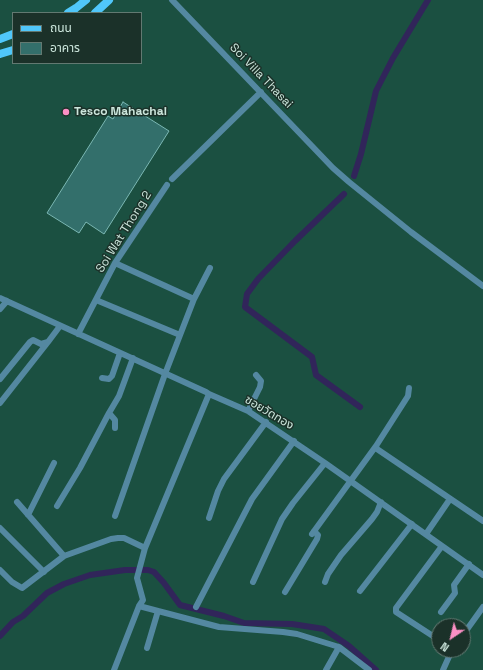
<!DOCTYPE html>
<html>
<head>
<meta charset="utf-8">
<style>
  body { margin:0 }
  #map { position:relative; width:483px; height:670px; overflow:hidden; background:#1b5041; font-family:"Space Grotesk","Noto Sans Thai",sans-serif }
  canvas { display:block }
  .legend { position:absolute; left:12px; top:12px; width:130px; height:52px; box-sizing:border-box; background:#1b3129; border:1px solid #627971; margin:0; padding:5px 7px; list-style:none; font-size:12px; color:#cce6dc }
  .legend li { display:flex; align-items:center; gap:8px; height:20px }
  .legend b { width:20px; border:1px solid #627971 }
  .north { position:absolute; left:431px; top:618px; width:40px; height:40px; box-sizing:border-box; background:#1b3129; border:1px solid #627971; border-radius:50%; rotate:215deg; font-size:11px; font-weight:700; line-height:16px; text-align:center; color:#cce6dc }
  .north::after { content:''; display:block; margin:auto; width:14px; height:18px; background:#fb8fc4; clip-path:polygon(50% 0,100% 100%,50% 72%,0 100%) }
</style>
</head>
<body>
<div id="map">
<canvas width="483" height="670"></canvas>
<ul class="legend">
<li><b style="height:5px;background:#50c7fa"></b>ถนน</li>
<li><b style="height:11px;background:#336f6b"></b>อาคาร</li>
</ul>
<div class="north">N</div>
</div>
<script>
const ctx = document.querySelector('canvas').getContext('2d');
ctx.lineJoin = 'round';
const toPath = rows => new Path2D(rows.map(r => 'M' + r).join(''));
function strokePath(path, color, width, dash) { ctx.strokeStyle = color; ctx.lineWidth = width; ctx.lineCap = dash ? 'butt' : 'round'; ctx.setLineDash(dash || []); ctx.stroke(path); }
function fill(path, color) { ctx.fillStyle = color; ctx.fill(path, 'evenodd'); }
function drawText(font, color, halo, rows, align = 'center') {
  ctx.font = font + ' "Space Grotesk","Noto Sans Thai",sans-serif'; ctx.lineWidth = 3; ctx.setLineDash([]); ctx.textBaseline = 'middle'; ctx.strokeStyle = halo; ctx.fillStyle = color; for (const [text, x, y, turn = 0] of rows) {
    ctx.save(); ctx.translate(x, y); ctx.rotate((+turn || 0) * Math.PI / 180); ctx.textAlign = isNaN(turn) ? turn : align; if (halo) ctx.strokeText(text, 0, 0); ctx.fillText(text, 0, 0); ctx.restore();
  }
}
strokePath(toPath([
  [354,176,361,154,376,91,393,58,428,0],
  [344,194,295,241,258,279,247,294,245,307,312,357,316,375,360,407],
  [0,636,13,622,23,616,47,593,64,584,90,575,125,570,148,570,154,572,164,583,180,605,224,616,244,623,292,624,324,629,349,646,376,670]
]), '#31255a', 6);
const building = toPath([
  [123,102,169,131,104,234,86,222,79,233,47,213,108,116,113,119,123,102]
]);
fill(building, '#336f6b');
strokePath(building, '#7bb7b3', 1);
strokePath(toPath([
  [172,0,333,168,349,182,411,232,483,286],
  [172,179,261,92],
  [115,263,194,299],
  [0,298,206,392,209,394,248,411,325,463,483,575],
  [96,300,180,335],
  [0,309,7,301],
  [78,334,115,263,167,185],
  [102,378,109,379,112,376,120,353],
  [0,379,30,342,33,340,41,344,48,342,60,326],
  [409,388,408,396,376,446,377,449,483,521],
  [0,403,48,342],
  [248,411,260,387,261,381,256,375],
  [109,413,115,420,115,428],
  [17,502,64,556],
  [57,506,80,468,109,413,119,396,133,358],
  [28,515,54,463],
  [115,516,165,374,194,299,210,268],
  [209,518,218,491,224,479,266,422],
  [0,528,44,572],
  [312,534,376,446],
  [426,534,450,499],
  [0,570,12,582,22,588,64,556,111,539,118,538,124,538,145,548],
  [253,582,282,519,293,503,325,463],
  [325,582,328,574,341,555,372,519,377,512,381,502],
  [360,591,412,524],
  [285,592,317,539,318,535,314,531],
  [139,606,219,627,283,632,297,634,339,647,369,670],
  [196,607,252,499,294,441],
  [441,612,455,593,454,585,469,564],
  [463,635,483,607],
  [439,640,396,612,396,608,442,546],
  [147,648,158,611],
  [114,670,139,606,143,600,137,578,145,548,209,394],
  [326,670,339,647],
  [443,670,452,650]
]), '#5488a1', 6);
strokePath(toPath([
  [68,13,76,8,86,0],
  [95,13,109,0],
  [0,39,13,34],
  [0,54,13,50]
]), '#50c7fa', 8);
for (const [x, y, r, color] of [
  [66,112,4,"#fb8fc4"]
]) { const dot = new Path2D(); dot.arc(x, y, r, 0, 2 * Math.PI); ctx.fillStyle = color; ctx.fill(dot); strokePath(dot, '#1b3129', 1.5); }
drawText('12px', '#cce6dc', '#1b3129', [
  ["Soi Villa Thasai",261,76,46],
  ["Soi Wat Thong 2",124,232,-58],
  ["ซอยวัดทอง",269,413,31]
]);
drawText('bold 12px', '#cce6dc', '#1b3129', [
  ["Tesco Mahachai",74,112]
], 'left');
</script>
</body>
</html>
